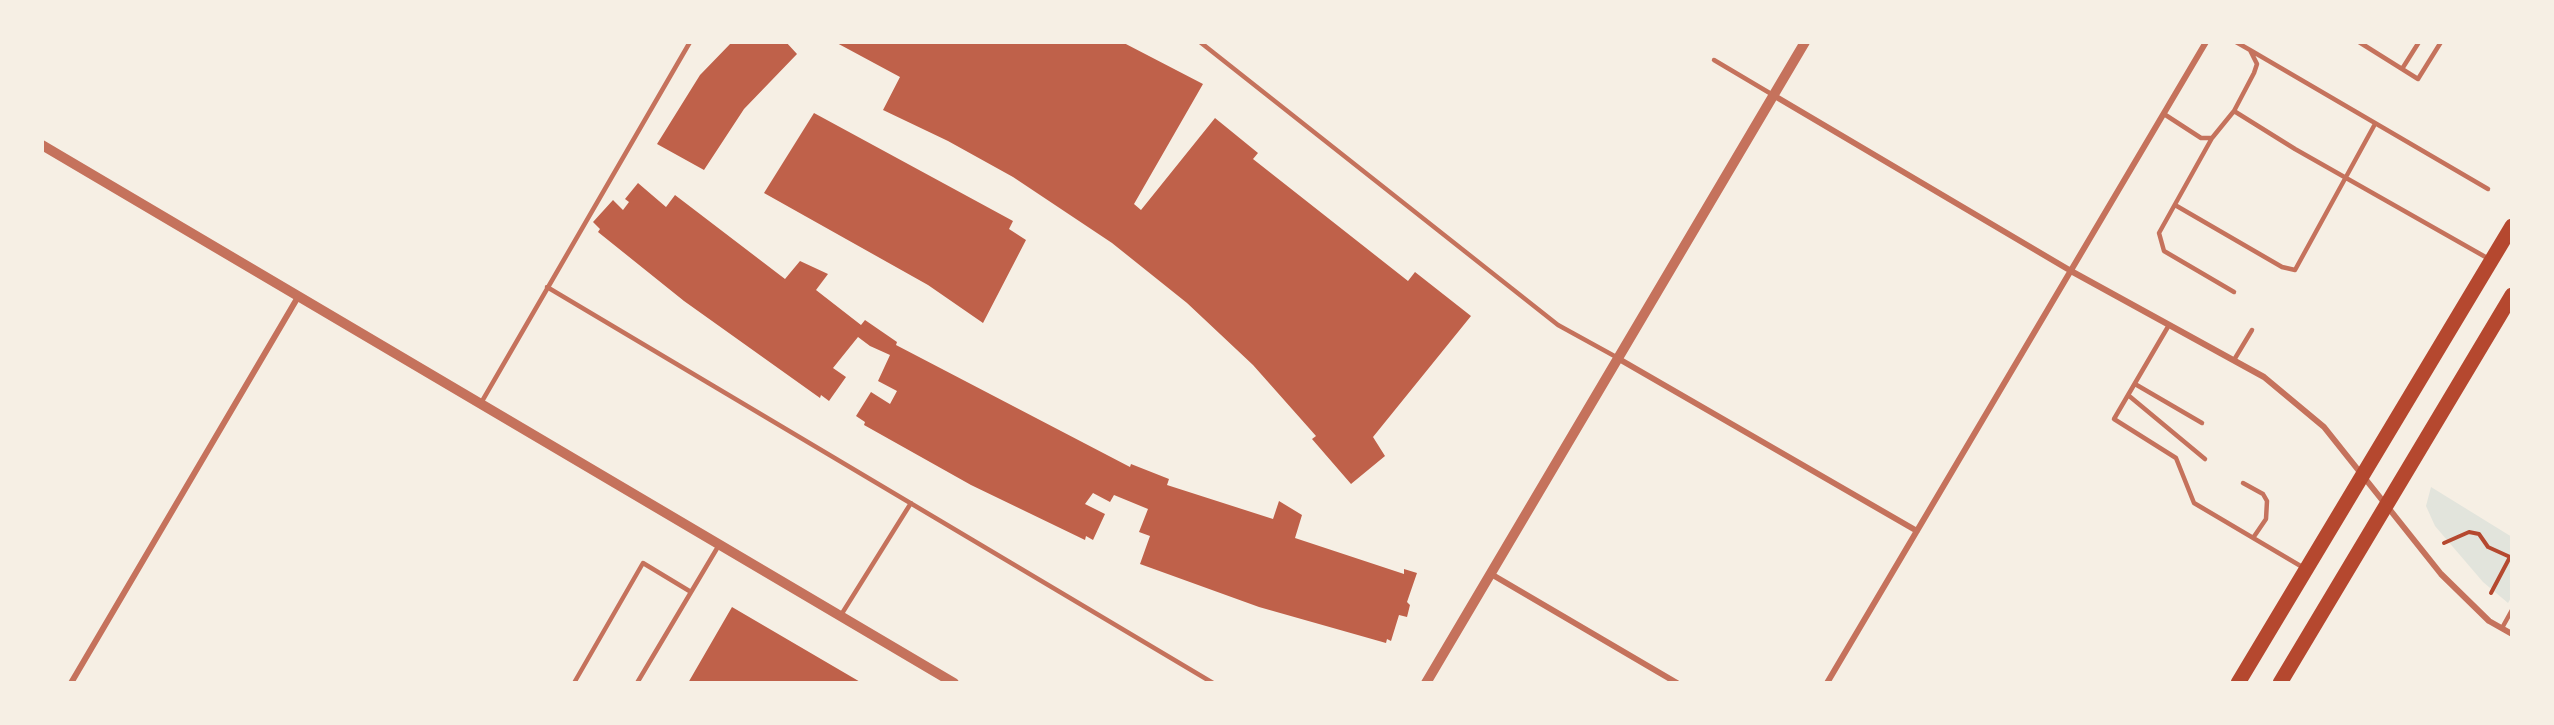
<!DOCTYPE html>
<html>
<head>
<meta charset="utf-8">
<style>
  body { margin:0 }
  #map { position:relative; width:2554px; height:725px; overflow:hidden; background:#f6efe4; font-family:"PT Sans",sans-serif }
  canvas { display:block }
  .frame { position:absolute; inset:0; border:44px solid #f6efe4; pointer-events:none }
</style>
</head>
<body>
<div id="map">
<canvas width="2554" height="725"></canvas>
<div class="frame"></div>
</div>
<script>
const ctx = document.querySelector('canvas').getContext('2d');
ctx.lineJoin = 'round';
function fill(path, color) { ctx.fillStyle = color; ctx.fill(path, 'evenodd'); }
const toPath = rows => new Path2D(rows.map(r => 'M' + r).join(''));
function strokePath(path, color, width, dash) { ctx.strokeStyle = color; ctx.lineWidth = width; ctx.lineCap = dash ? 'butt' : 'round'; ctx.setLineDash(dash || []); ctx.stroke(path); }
fill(toPath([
  [2431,487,2512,537,2512,596,2508,603,2483,582,2435,526,2426,506]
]), '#e2e4dc');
fill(toPath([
  [732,42,786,42,797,54,744,109,704,170,657,144,700,75],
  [835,42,1122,42,1203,84,1134,204,1141,210,1215,118,1258,153,1253,159,1408,281,1415,272,1471,316,1373,437,1385,456,1351,484,1312,439,1316,436,1253,365,1187,303,1112,243,1013,177,948,141,883,110,900,77],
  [814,113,1013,221,1009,229,1026,240,983,323,928,285,764,193],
  [638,183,666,207,675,195,785,279,800,261,828,274,816,290,861,325,865,320,897,342,896,345,1130,467,1131,464,1169,479,1167,485,1273,519,1279,501,1302,515,1295,538,1404,574,1404,569,1417,573,1407,602,1410,605,1407,617,1399,615,1391,641,1387,639,1386,643,1259,607,1140,564,1150,536,1139,532,1148,509,1114,495,1110,502,1093,493,1085,504,1105,514,1093,540,1086,536,1085,540,971,485,864,425,865,422,856,416,871,392,890,404,897,391,878,381,890,355,870,346,858,337,833,368,846,377,829,401,821,395,820,398,684,301,598,232,600,229,593,222,613,200,623,210,629,202,625,199],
  [732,607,862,683,688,683]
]), '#bf614a');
strokePath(toPath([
  [2444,543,2469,532,2479,534,2488,547,2510,557,2491,593]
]), '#b5482f', 4);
strokePath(toPath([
  [1200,42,1558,325,1618,358],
  [2359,42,2418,79,2441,42],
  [2250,50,2488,189],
  [1714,60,1773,95],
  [2402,69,2419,42],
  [2234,111,2254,73,2257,64,2250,50,2236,42],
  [2164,114,2201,138,2212,138,2234,111,2295,149,2489,259],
  [2212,138,2159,233,2164,251,2234,292],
  [2175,205,2282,267,2295,270,2375,124],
  [547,287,1213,683],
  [2169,325,2114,419,2176,458,2194,503,2304,568],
  [2234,360,2252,330],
  [2135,384,2202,423],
  [2128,395,2205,459],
  [481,403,690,42],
  [2243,483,2263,494,2267,501,2266,519,2253,538],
  [841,615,911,503],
  [2502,628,2512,610],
  [574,683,643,563,691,592],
  [637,683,719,545]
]), '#c5725c', 4.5);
strokePath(toPath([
  [1773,95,2071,271,2264,377,2324,427,2441,574,2489,621,2512,634],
  [1619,359,1917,531],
  [1491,574,1677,683],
  [71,683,298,297],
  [1827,683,2206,42]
]), '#c5725c', 6);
strokePath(toPath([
  [42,145,954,683],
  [1426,683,1805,42]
]), '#c5725c', 10);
strokePath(toPath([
  [2238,683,2512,226],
  [2280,683,2512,295]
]), '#b5482f', 15);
</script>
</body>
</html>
